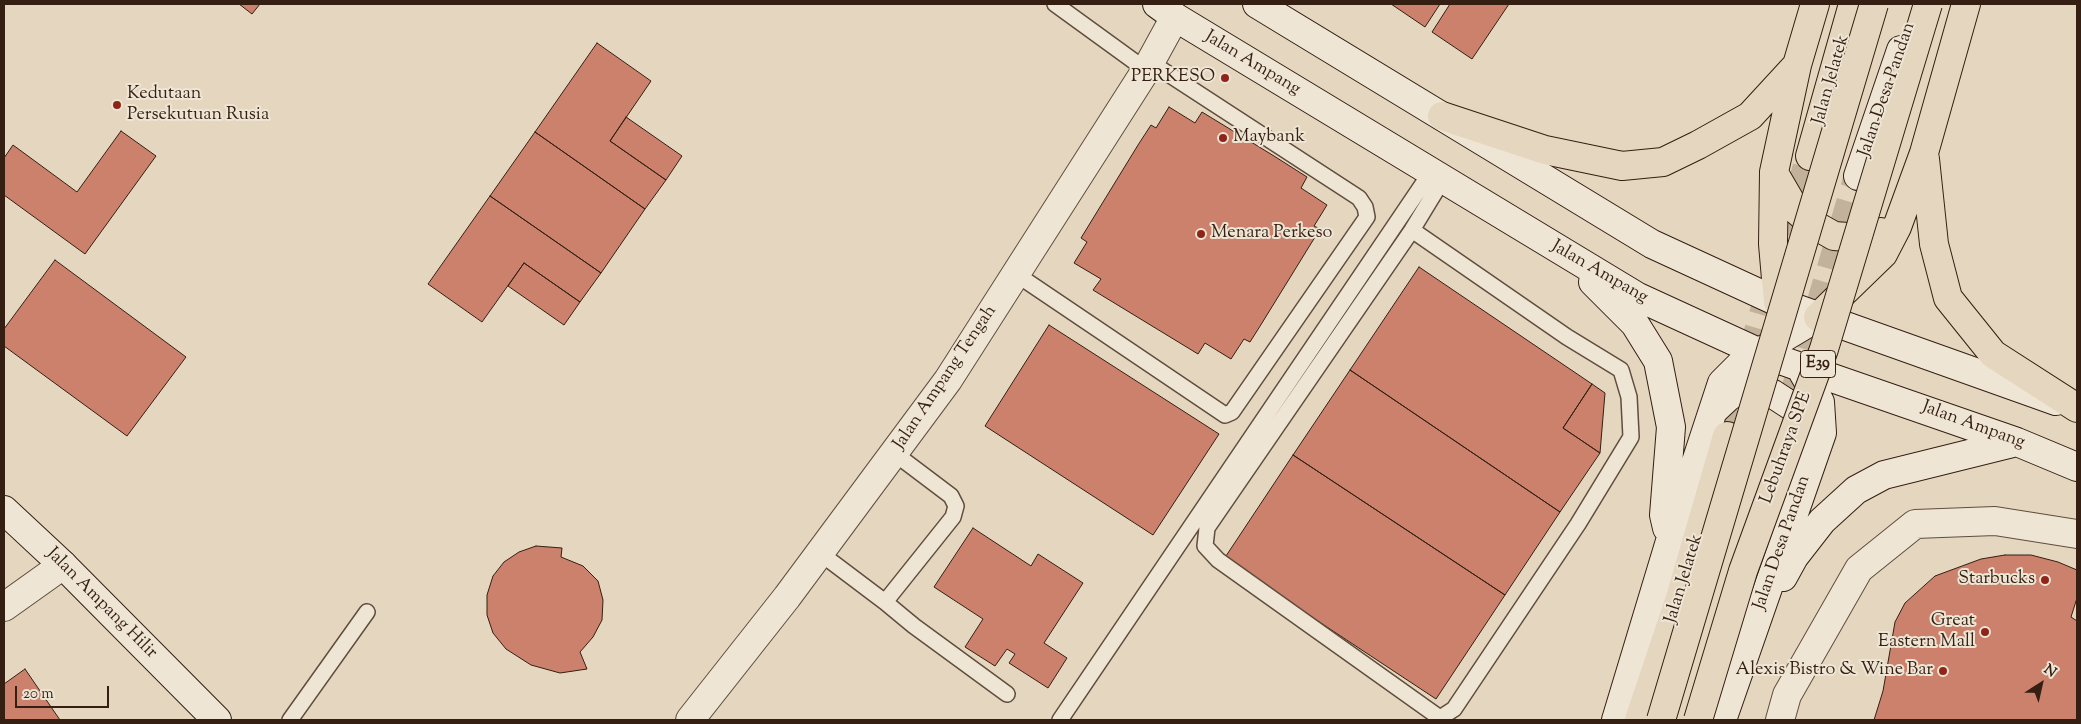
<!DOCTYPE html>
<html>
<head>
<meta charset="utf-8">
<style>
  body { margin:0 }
  #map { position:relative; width:2081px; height:724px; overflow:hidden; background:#e5d7bf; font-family:"Sorts Mill Goudy",serif }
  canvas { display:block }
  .frame { position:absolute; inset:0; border:5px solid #341f12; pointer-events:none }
  .north { position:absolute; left:2016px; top:659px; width:50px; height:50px; -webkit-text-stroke:4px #eee5d5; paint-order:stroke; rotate:35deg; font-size:14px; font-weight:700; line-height:20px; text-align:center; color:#341f12 }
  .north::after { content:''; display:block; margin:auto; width:18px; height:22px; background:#341f12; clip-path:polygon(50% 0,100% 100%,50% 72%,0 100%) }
  .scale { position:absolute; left:15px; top:686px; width:94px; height:22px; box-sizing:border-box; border:2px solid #341f12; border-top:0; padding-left:6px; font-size:15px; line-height:18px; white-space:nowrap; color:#341f12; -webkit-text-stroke:4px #eee5d5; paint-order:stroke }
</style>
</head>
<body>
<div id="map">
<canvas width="2081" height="724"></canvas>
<div class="frame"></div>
<div class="north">N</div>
<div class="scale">20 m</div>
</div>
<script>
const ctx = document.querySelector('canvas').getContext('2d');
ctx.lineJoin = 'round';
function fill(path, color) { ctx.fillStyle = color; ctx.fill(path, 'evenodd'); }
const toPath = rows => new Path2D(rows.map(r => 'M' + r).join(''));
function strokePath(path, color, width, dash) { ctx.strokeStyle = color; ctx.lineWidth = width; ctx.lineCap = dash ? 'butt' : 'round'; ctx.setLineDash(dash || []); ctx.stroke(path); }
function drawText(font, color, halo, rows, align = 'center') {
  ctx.font = font + ' "Sorts Mill Goudy",serif'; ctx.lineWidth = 4; ctx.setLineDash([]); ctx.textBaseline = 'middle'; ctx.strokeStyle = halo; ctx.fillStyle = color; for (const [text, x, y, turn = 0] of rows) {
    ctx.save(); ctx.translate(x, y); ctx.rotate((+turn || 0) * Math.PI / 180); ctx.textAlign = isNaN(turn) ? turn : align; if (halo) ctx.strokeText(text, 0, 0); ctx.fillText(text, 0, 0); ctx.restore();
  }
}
const building = toPath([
  [239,4,260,4,252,14,239,4],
  [1391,4,1440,4,1425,27,1391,4],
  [1450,4,1509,4,1472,59,1432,32,1450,4],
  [597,43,651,81,610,141,666,180,645,209,535,132,597,43],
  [1169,107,1195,123,1202,112,1274,156,1307,177,1301,188,1327,205,1314,226,1320,229,1262,323,1250,342,1244,339,1231,359,1205,343,1198,354,1093,290,1101,279,1074,263,1087,242,1081,238,1138,145,1151,125,1156,128,1169,107],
  [626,117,682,156,666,180,610,141,626,117],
  [121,131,156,156,85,254,4,195,4,158,13,145,77,192,121,131],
  [535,132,645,209,601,273,490,196,535,132],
  [490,196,601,273,580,302,524,263,482,322,428,284,490,196],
  [55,260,186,357,127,436,4,346,4,329,55,260],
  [524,263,580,302,564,325,508,286,524,263],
  [1419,267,1592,384,1563,428,1600,453,1560,512,1350,370,1419,267],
  [1049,325,1219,434,1153,535,985,426,1049,325],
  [1350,370,1560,512,1505,595,1293,455,1350,370],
  [1592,384,1605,393,1600,453,1563,428,1592,384],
  [1293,455,1505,595,1436,699,1224,559,1293,455],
  [973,528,1031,566,1038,554,1083,583,1044,643,1067,658,1048,688,1009,663,1015,654,1007,649,995,666,965,647,983,619,934,587,973,528],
  [536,546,562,548,561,557,583,566,598,581,603,600,602,620,593,637,580,652,587,669,560,673,531,665,506,649,493,633,487,615,487,595,493,576,504,562,519,552,536,546],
  [2005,555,2031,555,2058,562,2077,570,2077,598,2071,617,2077,621,2077,720,1874,720,1883,691,1895,622,1905,603,1935,576,1981,559,2005,555],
  [25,669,60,720,4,720,4,684,25,669]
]);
fill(building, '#cb816c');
strokePath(building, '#341f12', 1);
strokePath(toPath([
  [1795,390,1858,176]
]), '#c2b29c', 28, [28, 14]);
strokePath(toPath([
  [1727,436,1810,156]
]), '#c2b29c', 28, [28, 14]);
const lane = toPath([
  [1055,4,1146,70],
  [1412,230,1567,337,1621,370,1629,397,1631,437,1578,524,1454,709,1440,718,1218,560,1205,546,1207,528,1412,230,1443,179],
  [1016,274,1225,415,1232,412,1367,217,1365,207,1359,198,1150,62],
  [820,553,885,602,953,517,956,506,951,496,894,453],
  [885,602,914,626,1007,694],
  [290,720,367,612],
  [1060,720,1431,172]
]);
const street = toPath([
  [4,607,63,565],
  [690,720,787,597,948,380,1146,70,1175,17],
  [1780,720,1787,695,1859,569,1915,524,1995,521,2077,534]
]);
const secondary = toPath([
  [1157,4,1175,17,1638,297,1760,353,2017,442,2077,467],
  [1257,4,1652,244,1778,302,2056,401],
  [1858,176,1901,50],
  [1593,282,1635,324,1658,361,1671,427,1664,515,1667,528],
  [1713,411,1728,397,1740,389,1755,390,1773,394,1799,411,1808,434],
  [4,510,63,565,217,720],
  [1783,577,1794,557,1822,521,1856,490,1884,475,2017,442],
  [1616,720,1670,541,1722,383,1743,362,1818,317],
  [1722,720,1822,433,1820,402,1801,369]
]);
const primary = toPath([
  [1442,116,1545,150,1622,166,1663,162,1698,145,1750,116,1797,65],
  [1810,156,1853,4],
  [1925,159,1934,244,1948,298,1993,354,2077,408],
  [1774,173,1795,209,1811,223,1834,236,1862,238,1881,232],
  [1778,302,1773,244,1774,172,1797,65,1815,4],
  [1818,317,1883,254,1897,227,1924,153,1966,4],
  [1639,720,1680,598,1727,436]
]);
strokePath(lane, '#604d3d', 18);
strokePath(street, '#604d3d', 30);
strokePath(secondary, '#341f12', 30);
strokePath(primary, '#341f12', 30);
strokePath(lane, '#eee5d5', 15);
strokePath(street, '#eee5d5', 28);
strokePath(secondary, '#eee5d5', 28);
strokePath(primary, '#e5d7bf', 28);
const highwayBridge = toPath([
  [1661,720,1874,4],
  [1698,720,1743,571,1824,349,1928,4]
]);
strokePath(highwayBridge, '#341f12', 30, []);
strokePath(highwayBridge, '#e5d7bf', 28);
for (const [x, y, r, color] of [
  [1225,78,5,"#8f2418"],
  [117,105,5,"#8f2418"],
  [1223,138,5,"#8f2418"],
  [1201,234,5,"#8f2418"],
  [2045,580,5,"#8f2418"],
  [1985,632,5,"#8f2418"],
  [1943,671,5,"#8f2418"]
]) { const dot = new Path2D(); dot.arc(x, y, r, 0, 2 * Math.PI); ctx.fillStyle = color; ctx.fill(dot); strokePath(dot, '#eee5d5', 2); }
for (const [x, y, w] of [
  [1818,364,35]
]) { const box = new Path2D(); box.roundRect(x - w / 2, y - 13.5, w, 27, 4); ctx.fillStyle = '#eee5d5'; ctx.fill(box); strokePath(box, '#341f12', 1); }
drawText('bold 16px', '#341f12', null, [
  ["E39",1818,364]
]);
drawText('18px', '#341f12', '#eee5d5', [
  ["Jalan Ampang",1252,64,31],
  ["Jalan Jelatek",1832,80,-74],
  ["Jalan Desa Pandan",1888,90,-71],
  ["Jalan Ampang",1599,273,30],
  ["Jalan Ampang Tengah",946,378,-56],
  ["Jalan Ampang",1973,426,20],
  ["Lebuhraya SPE",1787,448,-70],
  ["Jalan Desa Pandan",1783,543,-71],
  ["Jalan Jelatek",1685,579,-73],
  ["Jalan Ampang Hilir",101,604,45]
]);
drawText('18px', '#341f12', '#eee5d5', [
  ["PERKESO",1215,78],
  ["Kedutaan",127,95,"left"],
  ["Persekutuan Rusia",127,116,"left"],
  ["Maybank",1233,138,"left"],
  ["Menara Perkeso",1211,234,"left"],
  ["Starbucks",2035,580],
  ["Great",1975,622],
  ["Eastern Mall",1975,643],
  ["Alexis Bistro & Wine Bar",1933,671]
], 'right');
</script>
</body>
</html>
